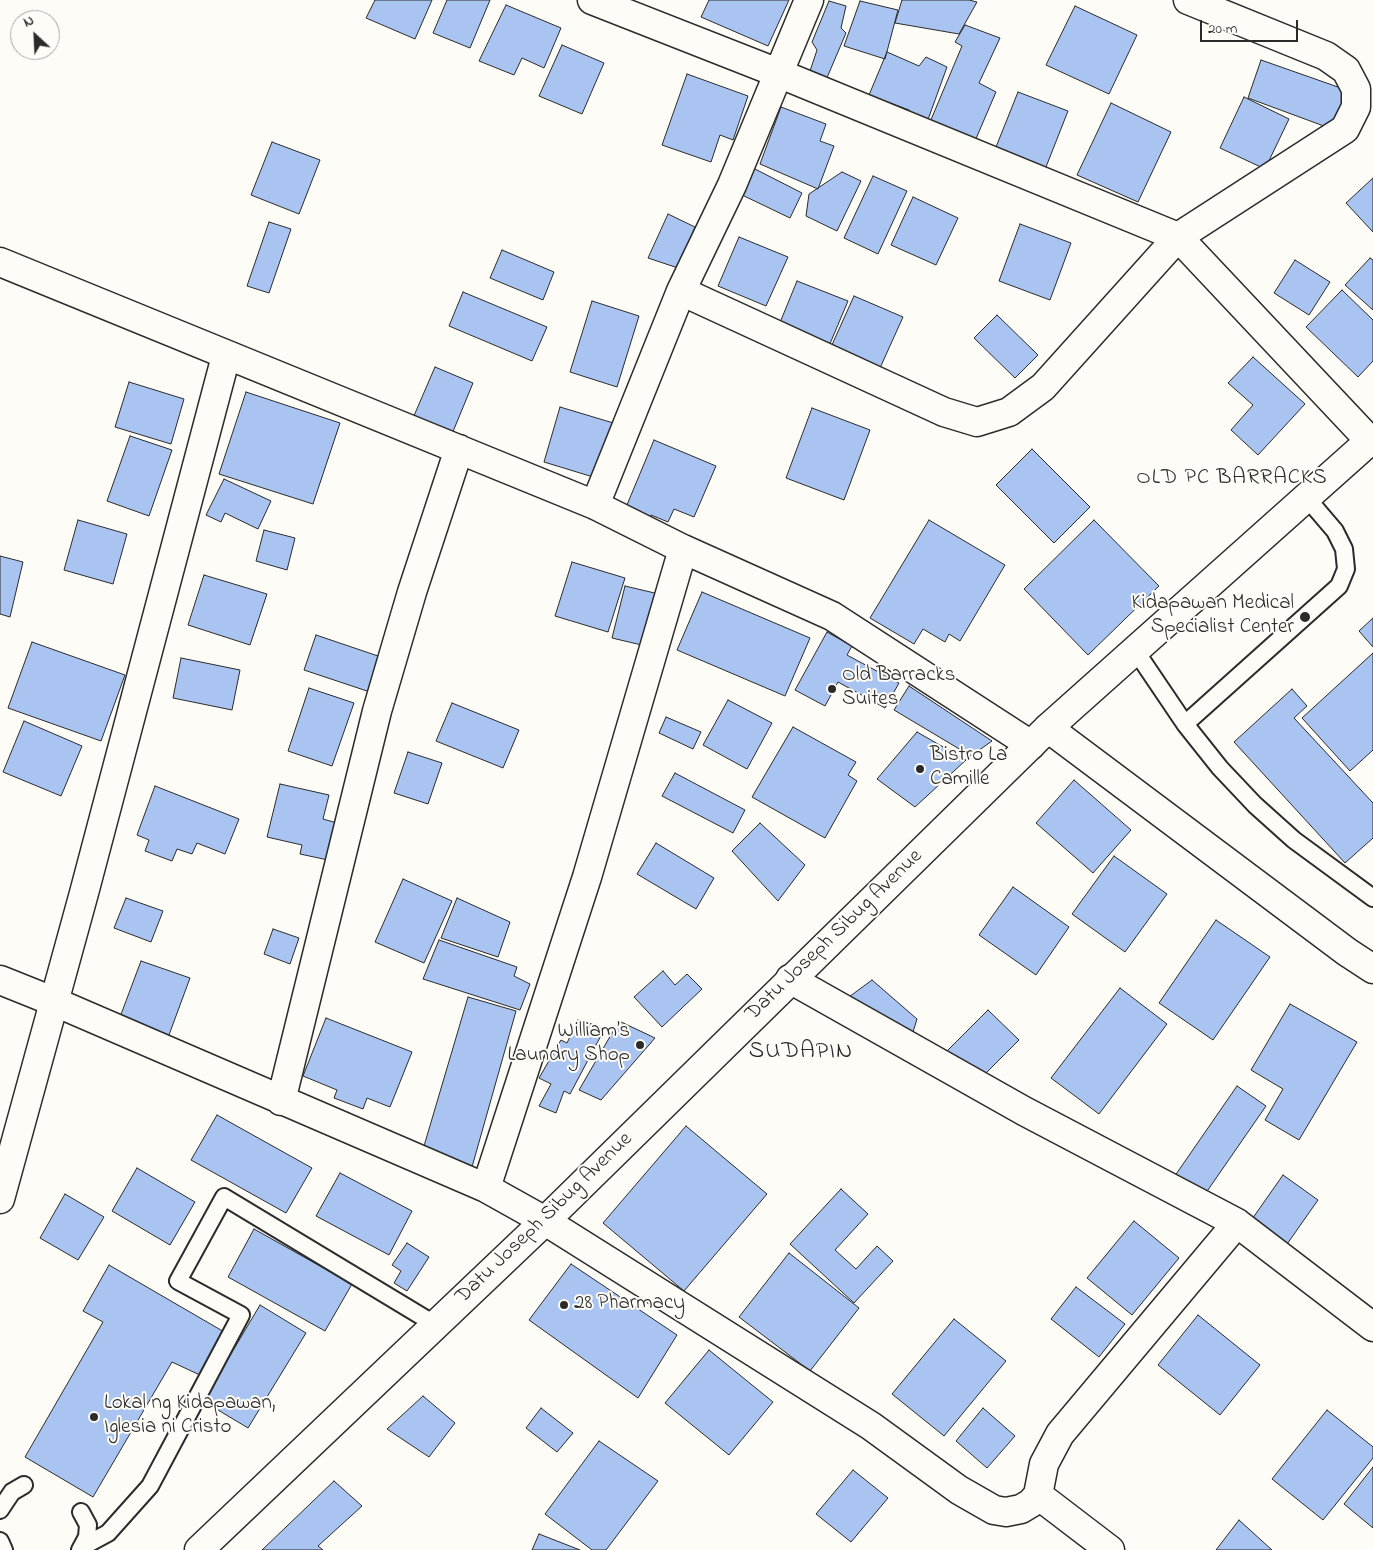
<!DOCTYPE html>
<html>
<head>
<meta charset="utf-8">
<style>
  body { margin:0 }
  #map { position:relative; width:1373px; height:1550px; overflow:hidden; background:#fdfcf7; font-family:"Indie Flower",sans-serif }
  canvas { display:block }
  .north { position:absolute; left:10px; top:10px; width:50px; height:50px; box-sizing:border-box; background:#fdfcf7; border:1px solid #a9a8a5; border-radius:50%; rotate:335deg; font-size:14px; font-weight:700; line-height:20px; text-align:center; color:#2b2b2b }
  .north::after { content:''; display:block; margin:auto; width:18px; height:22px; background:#2b2b2b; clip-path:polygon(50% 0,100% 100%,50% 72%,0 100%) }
  .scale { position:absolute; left:1200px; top:20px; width:98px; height:22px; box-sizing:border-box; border:2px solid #2b2b2b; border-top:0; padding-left:6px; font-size:15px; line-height:18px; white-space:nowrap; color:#2b2b2b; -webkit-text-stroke:4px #fdfcf7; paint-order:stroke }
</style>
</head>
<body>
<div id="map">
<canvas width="1373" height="1550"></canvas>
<div class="north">N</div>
<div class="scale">20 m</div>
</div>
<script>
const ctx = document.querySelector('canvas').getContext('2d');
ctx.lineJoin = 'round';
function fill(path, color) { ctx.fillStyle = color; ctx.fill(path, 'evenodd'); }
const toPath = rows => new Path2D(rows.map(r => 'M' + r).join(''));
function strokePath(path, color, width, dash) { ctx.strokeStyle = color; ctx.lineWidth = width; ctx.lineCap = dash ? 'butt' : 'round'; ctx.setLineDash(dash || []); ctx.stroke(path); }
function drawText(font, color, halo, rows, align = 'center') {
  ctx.font = font + ' "Indie Flower",sans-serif'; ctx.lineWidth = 4; ctx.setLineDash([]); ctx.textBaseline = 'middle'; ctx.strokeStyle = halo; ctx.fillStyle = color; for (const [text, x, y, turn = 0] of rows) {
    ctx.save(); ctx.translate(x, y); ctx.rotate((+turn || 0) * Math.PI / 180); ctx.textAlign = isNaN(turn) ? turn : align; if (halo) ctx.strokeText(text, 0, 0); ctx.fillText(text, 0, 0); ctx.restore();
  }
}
const building = toPath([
  [375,0,432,0,415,39,366,18,375,0],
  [447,0,490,0,470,48,433,33,447,0],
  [709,0,789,0,768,46,701,17,709,0],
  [902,0,969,0,977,2,959,34,895,23,902,0],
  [829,1,846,6,841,28,846,33,826,80,809,74,817,50,812,42,829,1],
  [860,1,898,10,885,59,844,46,860,1],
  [506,5,561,28,544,68,522,58,514,75,479,61,506,5],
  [1075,6,1137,35,1109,94,1046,65,1075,6],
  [965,25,1000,38,979,83,996,92,975,141,930,122,962,46,955,42,965,25],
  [562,45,604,63,582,114,539,96,562,45],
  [887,52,919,66,926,57,947,67,926,125,907,117,909,110,869,95,887,52],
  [1261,60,1355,93,1340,132,1248,98,1261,60],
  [687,74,748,96,733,140,720,135,711,162,662,145,687,74],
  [1018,92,1068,111,1044,172,994,152,1018,92],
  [1244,97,1289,119,1265,169,1220,148,1244,97],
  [1111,103,1171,132,1138,202,1077,175,1111,103],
  [781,107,826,124,820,141,834,146,818,189,760,164,781,107],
  [272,142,320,160,299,214,251,195,272,142],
  [753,168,802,193,790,218,740,194,753,168],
  [842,172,861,181,837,231,806,216,809,194,842,172],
  [873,176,907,191,878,254,844,238,873,176],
  [1373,178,1373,232,1346,203,1373,178],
  [913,197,958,218,936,265,891,245,913,197],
  [668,214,695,227,678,268,648,258,668,214],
  [269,222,291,229,269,293,247,286,269,222],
  [1020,224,1071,243,1050,300,999,281,1020,224],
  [739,237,788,257,766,306,718,286,739,237],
  [502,250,554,272,543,300,490,278,502,250],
  [1370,258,1373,260,1373,310,1345,285,1370,258],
  [1295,260,1330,282,1309,315,1274,293,1295,260],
  [797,281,848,301,829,346,779,325,797,281],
  [1342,290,1373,320,1373,361,1358,377,1306,327,1342,290],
  [463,292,547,327,532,361,449,326,463,292],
  [854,296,903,317,880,368,831,347,854,296],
  [592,301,639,316,617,387,570,372,592,301],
  [997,315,1038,355,1015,378,974,338,997,315],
  [1253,357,1305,404,1258,455,1231,430,1253,405,1228,383,1253,357],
  [435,367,473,383,452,434,413,418,435,367],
  [129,382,184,399,171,444,115,427,129,382],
  [246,392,340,423,313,504,219,474,246,392],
  [560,407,620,425,603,480,544,462,560,407],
  [812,408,870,430,844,500,786,478,812,408],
  [130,436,172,450,149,516,107,501,130,436],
  [654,440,716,466,694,517,674,509,668,522,651,515,648,522,624,512,654,440],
  [1032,449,1090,507,1054,543,996,485,1032,449],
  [224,479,271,501,258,529,225,513,221,522,206,515,224,479],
  [78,520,127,534,113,584,64,570,78,520],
  [929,520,1005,565,960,641,949,634,945,642,923,629,914,644,870,618,929,520],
  [1094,520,1159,586,1088,655,1024,589,1094,520],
  [264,530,295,538,287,570,256,561,264,530],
  [0,556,23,562,10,617,0,614,0,556],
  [572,562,625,578,608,632,555,616,572,562],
  [204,575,267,594,250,645,188,625,204,575],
  [625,586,663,595,650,647,612,638,625,586],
  [702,592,810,638,785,696,677,650,702,592],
  [1373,618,1373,647,1359,631,1373,618],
  [827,632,852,646,847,655,899,683,885,708,838,682,825,706,795,690,827,632],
  [316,635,381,657,370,692,304,670,316,635],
  [32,642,125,675,101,741,8,708,32,642],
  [1373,653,1373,750,1350,771,1302,718,1373,653],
  [181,658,240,670,232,710,173,698,181,658],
  [909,686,992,741,971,756,894,710,909,686],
  [309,688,354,703,332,766,288,751,309,688],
  [1292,689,1307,706,1294,718,1373,803,1373,838,1345,863,1234,742,1292,689],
  [728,700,772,723,747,769,703,745,728,700],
  [452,703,519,730,503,768,436,741,452,703],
  [666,717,701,732,693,749,659,733,666,717],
  [24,721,82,746,61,796,3,772,24,721],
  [793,727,856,762,848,775,857,781,825,838,752,797,793,727],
  [917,732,966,760,915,807,877,779,917,732],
  [408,752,442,763,428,804,394,793,408,752],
  [675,773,745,810,733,833,662,796,675,773],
  [1074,780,1131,830,1093,873,1036,823,1074,780],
  [280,784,329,795,323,819,337,823,328,860,300,854,302,845,267,837,280,784],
  [155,786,239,819,225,854,197,843,192,854,177,849,172,861,145,851,149,840,137,835,155,786],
  [760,823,805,865,778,901,732,851,760,823],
  [656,843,714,878,696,909,637,874,656,843],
  [1114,856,1167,894,1125,952,1072,914,1114,856],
  [403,879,452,901,424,963,375,942,403,879],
  [1013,887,1069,927,1036,975,979,935,1013,887],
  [126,898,163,911,151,942,114,928,126,898],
  [457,898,510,922,498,957,441,938,457,898],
  [1216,920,1270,957,1213,1040,1159,1003,1216,920],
  [273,929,299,938,290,964,264,954,273,929],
  [439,940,517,967,514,976,530,984,520,1010,423,979,439,940],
  [141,961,190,978,166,1043,117,1025,141,961],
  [663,971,675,985,687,974,702,989,662,1027,634,997,663,971],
  [872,980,917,1019,910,1042,838,1005,872,980],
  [1120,988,1167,1024,1099,1114,1051,1078,1120,988],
  [468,997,516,1011,472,1167,424,1146,468,997],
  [1290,1004,1357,1042,1299,1140,1265,1120,1283,1089,1251,1070,1290,1004],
  [988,1010,1019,1040,978,1081,947,1051,988,1010],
  [326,1018,412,1052,390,1107,367,1098,363,1109,334,1098,337,1090,303,1076,326,1018],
  [578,1020,605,1028,570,1094,564,1091,556,1113,539,1106,551,1084,539,1078,561,1040,567,1043,578,1020],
  [619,1021,655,1038,601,1100,579,1090,619,1021],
  [1237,1086,1266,1106,1201,1200,1172,1180,1237,1086],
  [217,1115,312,1168,286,1213,191,1160,217,1115],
  [686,1126,767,1194,684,1291,603,1223,686,1126],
  [137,1168,195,1202,170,1245,112,1211,137,1168],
  [340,1173,412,1211,389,1255,316,1216,340,1173],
  [1283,1175,1318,1200,1285,1247,1250,1222,1283,1175],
  [841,1189,868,1214,835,1250,856,1269,877,1246,893,1261,854,1303,790,1244,841,1189],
  [65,1194,104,1217,78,1260,40,1238,65,1194],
  [1134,1221,1179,1258,1132,1315,1087,1278,1134,1221],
  [254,1229,352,1284,325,1331,228,1277,254,1229],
  [407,1243,429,1257,407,1291,394,1283,401,1271,392,1265,407,1243],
  [789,1253,859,1308,810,1371,739,1317,789,1253],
  [571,1264,677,1335,638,1398,529,1320,571,1264],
  [109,1265,226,1333,202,1376,172,1362,93,1497,25,1457,103,1322,83,1311,109,1265],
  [1076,1287,1125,1324,1099,1357,1051,1319,1076,1287],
  [260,1305,306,1333,248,1428,203,1401,260,1305],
  [1198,1315,1260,1365,1220,1415,1158,1365,1198,1315],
  [954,1319,1006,1361,944,1436,892,1394,954,1319],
  [709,1350,773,1402,729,1455,665,1403,709,1350],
  [423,1396,455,1423,429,1457,387,1429,423,1396],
  [541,1408,573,1433,557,1452,526,1428,541,1408],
  [983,1408,1015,1436,987,1468,956,1441,983,1408],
  [1327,1410,1373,1447,1373,1458,1323,1520,1272,1479,1327,1410],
  [599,1441,658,1481,606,1550,592,1550,545,1514,599,1441],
  [1373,1467,1373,1528,1344,1504,1373,1467],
  [853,1470,888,1498,851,1542,816,1514,853,1470],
  [334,1481,362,1506,318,1546,323,1550,262,1550,334,1481],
  [1239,1520,1272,1550,1216,1550,1239,1520],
  [539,1534,580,1550,532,1550,539,1534]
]);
fill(building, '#a9c4f0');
strokePath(building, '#2b2b2b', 1);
const service = toPath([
  [1135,650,1185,724,1220,768,1255,805,1294,840,1373,898],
  [1185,724,1339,586,1346,569,1344,549,1335,531,1306,497],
  [0,1510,12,1492,24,1485],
  [0,1541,4,1550],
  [82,1547,108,1533,150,1486,241,1315,178,1281,224,1197,436,1325],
  [80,1550,87,1537,88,1525,81,1512]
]);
const minor = toPath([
  [592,0,778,73,1178,237,1370,441],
  [0,262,595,505,683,549,832,616,1031,745],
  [681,291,944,412,977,422,1009,412,1043,387,1178,237,1345,129,1356,107,1356,89,1346,70,1326,56,1188,0],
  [595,505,681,291,732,185,809,0],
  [1048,728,1347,952,1373,969],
  [790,979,1024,1111,1237,1223,1373,1327],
  [0,980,55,1002,486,1188,545,1221,871,1426,959,1490,994,1510,1006,1512,1021,1509,1031,1503,1038,1495,1044,1464,1060,1434,1237,1223],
  [281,1101,377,711,412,592,459,449],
  [486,1188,587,877,683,549],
  [0,1199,84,893,226,356],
  [1038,1495,1110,1550]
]);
const secondary = toPath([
  [199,1550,545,1221,1048,728,1373,438]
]);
strokePath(service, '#2b2b2b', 20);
strokePath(minor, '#2b2b2b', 31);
strokePath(secondary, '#2b2b2b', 31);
strokePath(service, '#fdfcf7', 16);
strokePath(minor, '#fdfcf7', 28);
strokePath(secondary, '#fdfcf7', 28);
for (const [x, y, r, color] of [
  [1305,617,6,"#2b2b2b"],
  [832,689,5,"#2b2b2b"],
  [920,769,5,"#2b2b2b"],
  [640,1045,5,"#2b2b2b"],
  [564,1305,5,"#2b2b2b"],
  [94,1417,5,"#2b2b2b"]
]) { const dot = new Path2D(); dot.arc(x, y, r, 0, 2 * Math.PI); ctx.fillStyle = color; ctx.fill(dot); strokePath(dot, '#fdfcf7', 2); }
drawText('21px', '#2b2b2b', '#fdfcf7', [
  ["Kidapawan Medical",1294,605,"right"],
  ["Specialist Center",1294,629,"right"],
  ["Old Barracks",842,677],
  ["Suites",842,701],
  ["Bistro La",930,757],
  ["Camille",930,781],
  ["William’s",630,1033,"right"],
  ["Laundry Shop",630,1057,"right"],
  ["28 Pharmacy",574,1305],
  ["Lokal ng Kidapawan,",104,1405],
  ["Iglesia ni Cristo",104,1429]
], 'left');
drawText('21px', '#2b2b2b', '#fdfcf7', [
  ["Datu Joseph Sibug Avenue",835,936,-44],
  ["Datu Joseph Sibug Avenue",545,1219,-44]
]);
ctx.letterSpacing = '1px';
drawText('22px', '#2b2b2b', '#fdfcf7', [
  ["OLD PC BARRACKS",1232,479]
]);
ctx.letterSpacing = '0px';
ctx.letterSpacing = '1px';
drawText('24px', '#2b2b2b', '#fdfcf7', [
  ["SUDAPIN",801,1053]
]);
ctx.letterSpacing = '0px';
</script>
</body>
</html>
